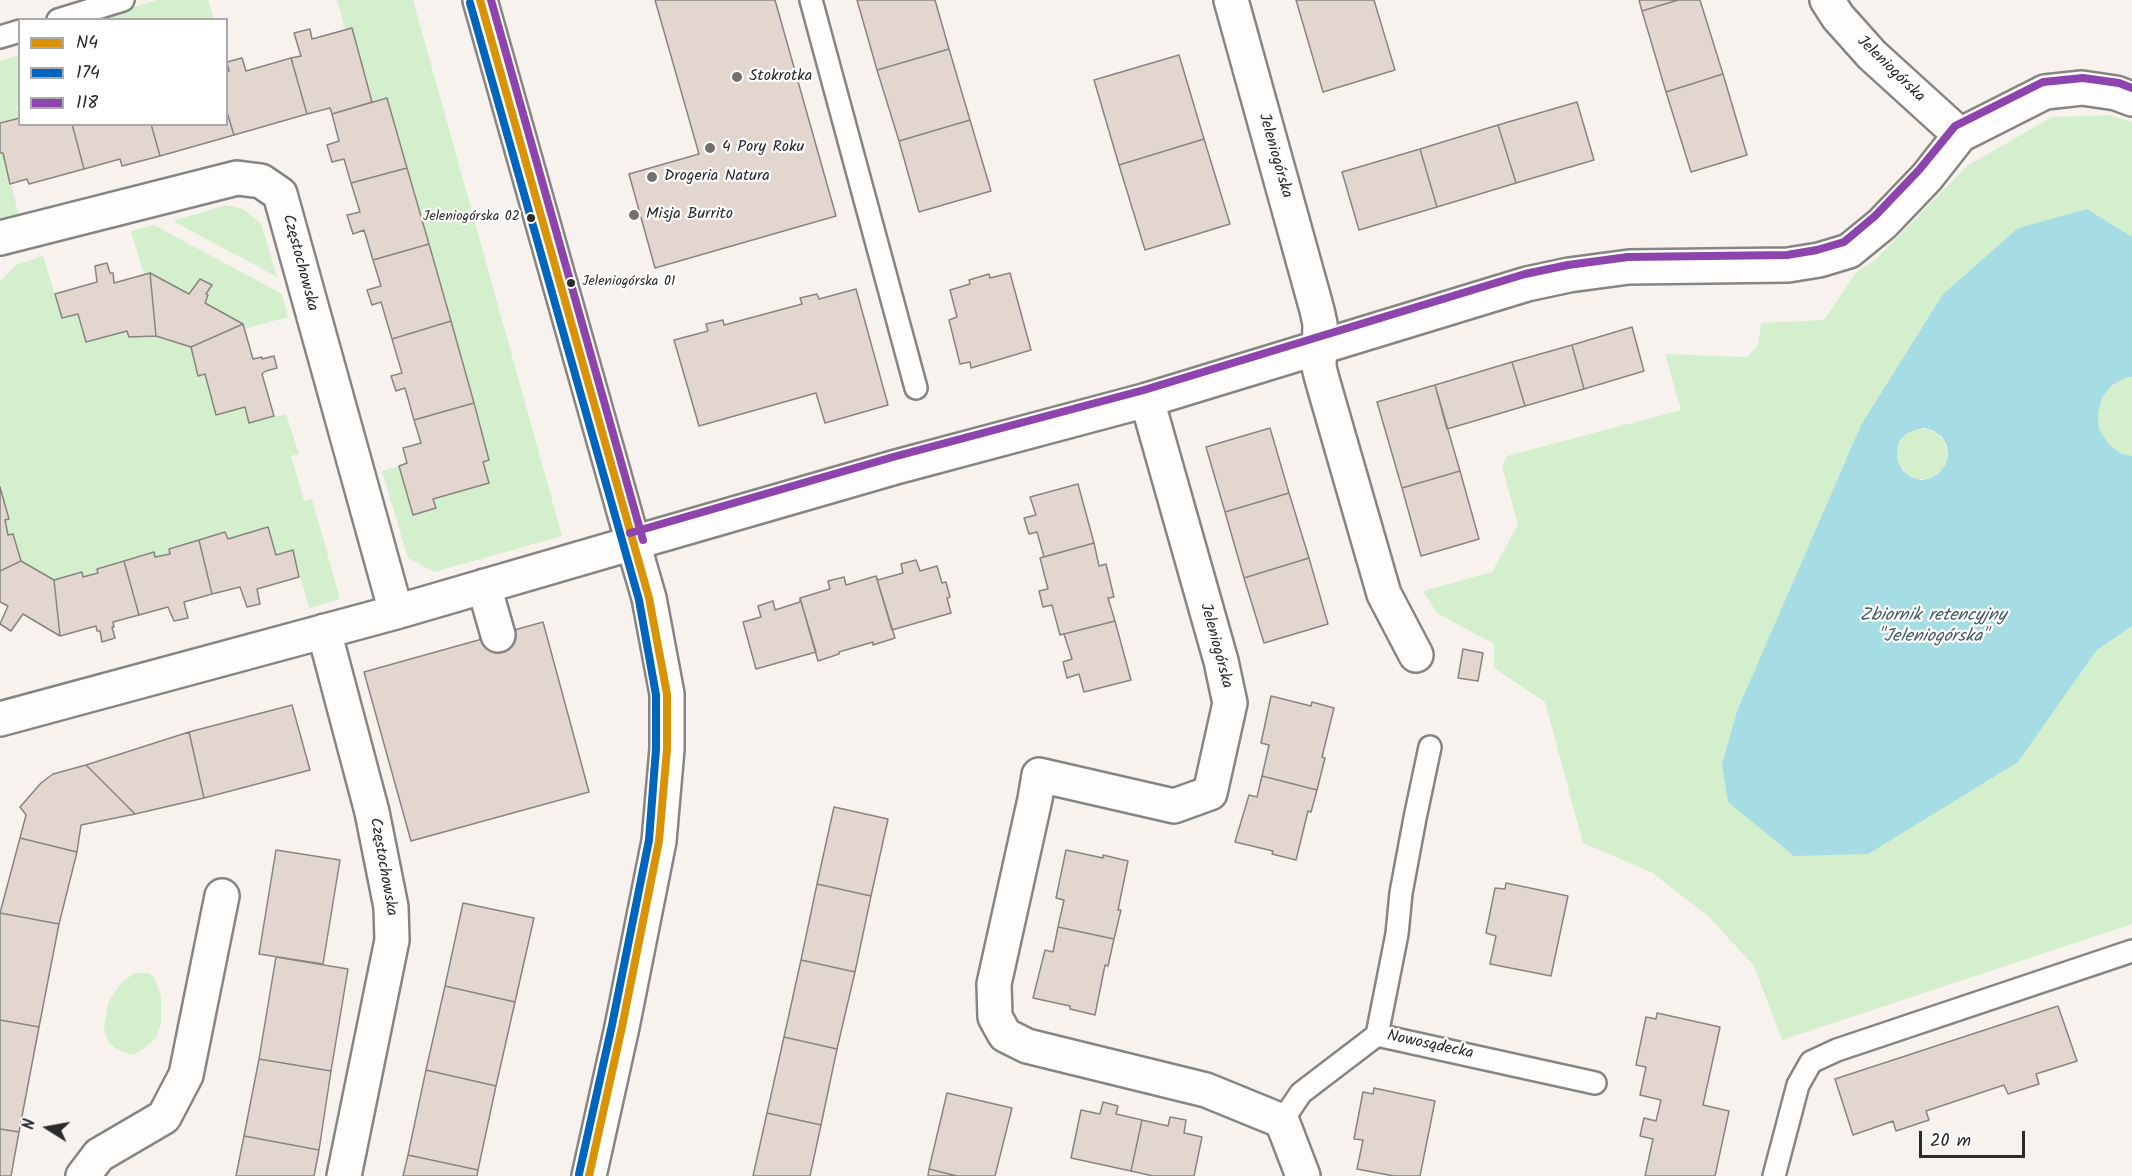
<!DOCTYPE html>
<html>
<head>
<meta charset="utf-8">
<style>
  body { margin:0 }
  #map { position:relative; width:2132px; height:1176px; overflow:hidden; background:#f8f2ee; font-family:Kalam,sans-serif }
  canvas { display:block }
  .legend { position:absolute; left:18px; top:18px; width:210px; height:108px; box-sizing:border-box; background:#fff; border:2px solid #aaa; margin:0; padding:8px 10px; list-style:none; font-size:18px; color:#2b2b2b }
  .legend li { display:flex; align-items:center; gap:12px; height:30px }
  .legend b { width:30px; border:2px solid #aaa }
  .north { position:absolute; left:18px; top:1098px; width:60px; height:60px; -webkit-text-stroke:4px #fff; paint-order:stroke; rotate:281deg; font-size:16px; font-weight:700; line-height:24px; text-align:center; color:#2b2b2b }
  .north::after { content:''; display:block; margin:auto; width:21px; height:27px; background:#2b2b2b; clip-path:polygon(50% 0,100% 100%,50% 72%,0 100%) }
  .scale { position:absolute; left:1919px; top:1131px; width:106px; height:27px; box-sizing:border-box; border:3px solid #2b2b2b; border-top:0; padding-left:8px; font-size:18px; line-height:21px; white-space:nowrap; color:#2b2b2b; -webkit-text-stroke:4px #fff; paint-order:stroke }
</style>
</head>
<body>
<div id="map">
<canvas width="2132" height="1176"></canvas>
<ul class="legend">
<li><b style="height:8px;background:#d89406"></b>N4</li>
<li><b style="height:8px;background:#0065bd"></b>174</li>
<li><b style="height:8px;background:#8e44ad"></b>118</li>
</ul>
<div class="north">N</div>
<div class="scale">20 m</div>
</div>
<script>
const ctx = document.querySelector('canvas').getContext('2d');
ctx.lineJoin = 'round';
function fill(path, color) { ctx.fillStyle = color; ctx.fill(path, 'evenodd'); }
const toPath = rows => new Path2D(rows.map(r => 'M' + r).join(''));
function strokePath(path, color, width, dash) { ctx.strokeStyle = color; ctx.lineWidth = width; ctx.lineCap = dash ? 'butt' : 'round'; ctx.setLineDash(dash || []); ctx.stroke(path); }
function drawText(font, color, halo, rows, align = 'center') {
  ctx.font = font + ' Kalam,sans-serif'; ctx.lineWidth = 4.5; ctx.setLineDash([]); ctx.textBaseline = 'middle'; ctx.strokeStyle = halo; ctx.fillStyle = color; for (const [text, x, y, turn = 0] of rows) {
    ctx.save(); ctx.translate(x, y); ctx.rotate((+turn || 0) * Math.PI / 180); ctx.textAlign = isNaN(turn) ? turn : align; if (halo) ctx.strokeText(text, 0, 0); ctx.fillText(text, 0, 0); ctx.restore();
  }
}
fill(toPath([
  [157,0,208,0,214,19,92,20],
  [337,0,413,0,562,536,434,572,408,558,382,471,399,466,413,514,433,499,489,483,483,462,489,460,387,98,372,102,352,28,345,29],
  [19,55,19,105,16,106,19,118,0,123,0,61],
  [2109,115,2132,122,2132,237,2087,209,2018,228,1943,294,1861,425,1737,711,1722,764,2018,762,2097,650,2132,626,2132,924,1782,1040,1754,966,1708,916,1651,872,1583,843,1545,702,1494,668,1494,644,1437,613,1423,591,1492,572,1518,525,1502,466,1507,456,1681,410,1665,354,1747,357,1758,345,1761,323,1824,320,1857,271,1874,261,1967,166,2052,117],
  [0,153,3,153,20,220,0,220],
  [226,205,243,209,261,224,277,277,173,221],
  [154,225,282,294,288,317,244,329,205,303,211,284,200,279,189,294,144,275,131,231],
  [43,256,62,318,78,314,127,331,156,336,191,347,198,375,205,375,216,415,245,407,250,423,286,414,299,454,291,456,304,501,312,499,340,599,309,608,293,551,276,555,268,528,228,539,225,532,169,549,170,554,155,557,154,553,97,568,98,573,83,577,82,572,54,580,21,561,13,534,8,535,5,520,9,518,0,487,0,282,16,265],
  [2132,377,2132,456,2120,453,2108,443,2099,429,2098,413,2102,398,2111,386,2125,378],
  '1897 454a25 25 0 1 1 50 0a25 25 0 1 1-50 0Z',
  [135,973,148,973,155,978,161,997,161,1022,157,1037,142,1050,132,1055,116,1049,108,1041,104,1027,108,1004,112,996,122,982]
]), '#d4efcb');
fill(toPath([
  [2087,209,2132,237,2132,377,2125,378,2111,386,2102,398,2098,413,2099,429,2108,443,2120,453,2132,456,2132,626,2097,650,2018,762,1868,854,1794,856,1728,802,1722,764,1737,711,1861,425,1943,294,2018,228],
  [1924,428,1934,431,1942,437,1947,446,1948,456,1945,465,1939,473,1931,478,1921,480,1911,477,1903,471,1898,462,1897,452,1899,442,1906,434,1915,430]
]), '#a6dce4');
const building = toPath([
  [655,0,775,0,836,216,655,268,629,174,699,154,655,0],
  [857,0,935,0,949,49,877,70,857,0],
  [1296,0,1374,0,1395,70,1323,92,1296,0],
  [1639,0,1678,0,1642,11,1639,0],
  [1678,0,1700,0,1723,74,1666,92,1642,11,1678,0],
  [352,28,372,102,332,114,330,108,307,114,291,58,301,56,294,33,310,29,312,39,352,28],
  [949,49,970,120,899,141,877,70,949,49],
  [1179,55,1204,139,1119,165,1094,80,1179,55],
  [242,58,246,71,291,58,307,114,234,135,226,109,226,72,229,71,227,62,242,58],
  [1723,74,1747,155,1691,172,1666,92,1723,74],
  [387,98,407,168,351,183,344,159,332,162,327,145,339,141,332,114,387,98],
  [1577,102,1594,160,1516,183,1498,125,1577,102],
  [226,109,234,135,160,156,151,124,226,124,226,109],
  [20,118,20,124,72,124,84,169,29,184,27,179,10,184,3,153,0,153,0,123,20,118],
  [970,120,991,191,919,212,899,141,970,120],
  [72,124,151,124,160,156,122,166,120,159,84,169,72,124],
  [1498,125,1516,183,1437,207,1420,149,1498,125],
  [1204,139,1230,224,1145,250,1119,165,1204,139],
  [1420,149,1437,207,1359,230,1342,172,1420,149],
  [407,168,429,244,373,260,364,230,353,234,347,215,360,212,351,183,407,168],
  [429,244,451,321,392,339,381,302,372,305,367,290,381,286,373,260,429,244],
  [107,263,110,273,113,273,114,283,150,273,156,336,129,337,127,331,86,342,78,314,62,318,55,294,97,282,95,266,107,263],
  [150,273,189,294,200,279,212,285,206,294,208,295,205,303,243,324,191,347,156,336,150,273],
  [1010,273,1031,350,971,368,970,362,960,364,949,320,957,317,950,290,970,284,969,280,989,274,990,278,1010,273],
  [856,289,888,405,825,423,816,393,699,426,674,340,708,331,706,324,723,320,724,325,802,304,800,298,817,294,819,299,856,289],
  [451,321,474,403,414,420,405,388,396,391,391,376,402,373,392,339,451,321],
  [243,324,253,359,262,357,262,359,274,356,277,368,266,371,262,374,274,416,249,423,245,407,216,415,205,374,198,376,191,347,243,324],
  [1632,327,1644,371,1584,389,1572,345,1632,327],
  [1572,345,1584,389,1525,406,1512,362,1572,345],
  [1512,362,1525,406,1447,429,1435,385,1512,362],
  [1435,385,1460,471,1402,488,1377,402,1435,385],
  [474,403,489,460,483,462,489,483,433,499,436,508,413,515,399,466,407,463,403,448,421,443,414,420,474,403],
  [1270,428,1289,493,1225,512,1206,447,1270,428],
  [1460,471,1479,539,1421,556,1402,488,1460,471],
  [1078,484,1094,543,1044,557,1037,532,1029,534,1024,518,1036,515,1030,497,1078,484],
  [0,487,9,519,5,520,8,535,13,534,21,561,0,571,0,487],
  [1289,493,1309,558,1244,578,1225,512,1289,493],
  [268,527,276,555,293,550,299,577,257,589,260,604,247,607,240,587,212,594,199,540,225,532,228,539,268,527],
  [199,540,212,594,184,602,188,618,174,621,168,607,139,615,124,561,154,552,155,557,170,554,169,549,199,540],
  [1094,543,1099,566,1106,564,1114,597,1108,598,1115,621,1060,635,1052,605,1043,607,1039,591,1048,589,1040,558,1094,543],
  [1309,558,1328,624,1264,643,1244,578,1309,558],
  [916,560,920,571,937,566,942,583,946,582,950,597,947,598,951,613,892,630,876,576,878,580,903,573,901,564,916,560],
  [21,561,54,580,60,636,23,614,11,631,0,624,8,606,0,602,0,571,21,561],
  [124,561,139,615,113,622,114,627,112,627,115,638,102,642,100,631,97,631,96,626,60,636,54,580,82,572,83,577,98,573,97,569,124,561],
  [876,576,895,638,873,645,873,642,839,652,839,654,818,661,800,598,830,589,828,581,844,577,846,585,876,576],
  [800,598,816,652,756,669,743,622,761,617,758,606,773,601,775,610,800,602,800,598],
  [1115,621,1131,680,1084,692,1079,674,1067,678,1063,662,1072,659,1064,634,1115,621],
  [543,622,589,792,411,841,364,672,543,622],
  [1463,649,1483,653,1478,681,1458,678,1463,649],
  [1271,696,1311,706,1312,702,1334,708,1322,757,1325,758,1317,790,1262,776,1269,745,1261,743,1271,696],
  [292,705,310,770,204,798,189,732,292,705],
  [189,732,204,798,135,814,86,765,189,732],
  [86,765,135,814,81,825,77,852,20,838,26,815,20,807,41,783,53,774,86,765],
  [1262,776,1317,790,1311,812,1308,811,1296,860,1272,854,1273,851,1235,842,1249,795,1257,797,1262,776],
  [834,807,888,819,871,896,817,884,834,807],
  [20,838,77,852,59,924,0,913,20,838],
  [276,850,340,860,323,964,259,954,276,850],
  [1066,850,1103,858,1103,855,1128,861,1118,910,1121,910,1114,939,1058,927,1064,900,1056,898,1066,850],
  [1506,883,1568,896,1551,976,1490,964,1496,936,1486,933,1495,888,1505,889,1506,883],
  [817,884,871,896,855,972,801,960,817,884],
  [463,903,534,918,515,1002,445,986,463,903],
  [0,913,59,924,39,1027,0,1020,0,913],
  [1058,927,1114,939,1108,966,1105,965,1095,1015,1070,1009,1070,1006,1033,998,1045,950,1053,952,1058,927],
  [276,957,348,969,331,1071,259,1059,276,957],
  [801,960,855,972,837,1049,784,1037,801,960],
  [445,986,515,1002,496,1086,426,1070,445,986],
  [2058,1006,2077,1061,2036,1074,2039,1084,2008,1094,2004,1085,1926,1111,1929,1120,1896,1131,1893,1121,1853,1135,1835,1079,2058,1006],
  [1657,1013,1720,1027,1703,1105,1729,1111,1715,1176,1645,1176,1653,1139,1640,1136,1644,1118,1656,1121,1661,1100,1640,1095,1646,1067,1636,1065,1646,1017,1656,1019,1657,1013],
  [0,1020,39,1027,19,1132,0,1129,0,1020],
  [784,1037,837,1049,821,1125,767,1113,784,1037],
  [259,1059,331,1071,319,1150,244,1136,259,1059],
  [426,1070,496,1086,478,1170,408,1155,426,1070],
  [1374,1088,1435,1101,1420,1176,1394,1176,1357,1169,1363,1140,1354,1139,1363,1092,1373,1094,1374,1088],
  [947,1093,1012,1108,995,1176,957,1176,929,1169,947,1093],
  [1103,1102,1118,1106,1116,1114,1142,1120,1131,1171,1071,1158,1081,1110,1100,1114,1103,1102],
  [767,1113,821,1125,810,1176,753,1176,767,1113],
  [1170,1117,1186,1120,1184,1133,1202,1137,1194,1176,1153,1176,1131,1171,1142,1120,1168,1126,1170,1117],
  [0,1129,19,1132,11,1176,0,1176,0,1129],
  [244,1136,319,1150,314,1176,236,1176,244,1136],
  [408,1155,478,1170,477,1176,403,1176,408,1155],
  [929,1169,957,1176,928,1176,929,1169]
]);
fill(building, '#e3d6cf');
strokePath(building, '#878583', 1.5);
const lane = toPath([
  [811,0,916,388],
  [58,20,123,0],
  [0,37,20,31],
  [1377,1035,1397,934,1401,893,1415,818,1430,747],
  [1282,1121,1301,1093,1377,1035,1595,1083],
  [1774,1176,1798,1085,1811,1062,1837,1050,2132,951]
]);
const street = toPath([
  [1231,0,1317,310,1320,324,1319,367,1322,379,1384,594,1416,655],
  [1827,0,1838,17,1872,55,1960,135],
  [0,238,237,178,261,181,280,194,396,612],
  [1147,400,1221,661,1230,703,1210,793,1174,806,1039,775,1035,799,994,984,995,1017,1005,1035,1027,1046,1206,1090,1282,1121,1303,1176],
  [484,586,498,635],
  [324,631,372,812,391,907,392,940,344,1176],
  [0,719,396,612,633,543,649,598,667,694,667,749,659,841,622,1027,589,1176],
  [83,1176,99,1155,164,1117,186,1075,222,896]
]);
const secondary = toPath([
  [480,0,633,543,896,467,1147,400,1527,284,1569,275,1629,267,1788,265,1819,260,1849,251,1882,224,1927,177,1960,135,2045,92,2082,88,2116,93,2132,99]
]);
strokePath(lane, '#878583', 26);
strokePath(street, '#878583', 38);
strokePath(secondary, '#878583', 38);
strokePath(lane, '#fefdfc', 21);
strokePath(street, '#fefdfc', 33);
strokePath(secondary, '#fefdfc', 33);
strokePath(toPath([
  [480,0,649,598,667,694,667,749,659,841,622,1027,589,1176]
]), '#d89406', 8);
strokePath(toPath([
  [470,3,639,600,656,695,656,749,649,840,612,1025,579,1174]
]), '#0065bd', 8);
strokePath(toPath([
  [491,0,643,540],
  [630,533,893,457,1144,390,1525,274,1568,265,1628,257,1787,255,1817,250,1844,242,1875,216,1919,170,1955,126,2043,82,2083,78,2119,83,2132,88]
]), '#8e44ad', 8);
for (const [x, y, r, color] of [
  [737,77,6,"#73716f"],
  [710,148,6,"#73716f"],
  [652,177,6,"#73716f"],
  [634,215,6,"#73716f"],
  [531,218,5,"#2b2b2b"],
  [571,283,5,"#2b2b2b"]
]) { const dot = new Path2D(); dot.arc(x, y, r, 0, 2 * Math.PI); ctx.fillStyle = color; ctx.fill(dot); strokePath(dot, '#fff', 2); }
drawText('14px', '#2b2b2b', '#fff', [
  ["Jeleniogórska 02",520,218],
  ["Jeleniogórska 01",582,283,"left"]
], 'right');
drawText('16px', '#2b2b2b', '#fff', [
  ["Jeleniogórska",1890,70,44],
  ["Jeleniogórska",1274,156,74],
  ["Częstochowska",299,263,75],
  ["Jeleniogórska",1215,646,75],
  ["Częstochowska",382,867,80],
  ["Nowosądecka",1430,1046,12]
]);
drawText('16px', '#2b2b2b', '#fff', [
  ["Stokrotka",749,77],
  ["4 Pory Roku",722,148],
  ["Drogeria Natura",664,177],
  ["Misja Burrito",646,215]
], 'left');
drawText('italic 18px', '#455d61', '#fff', [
  ["Zbiornik retencyjny",1933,617],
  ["\"Jeleniogórska\"",1933,638]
]);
</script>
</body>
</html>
